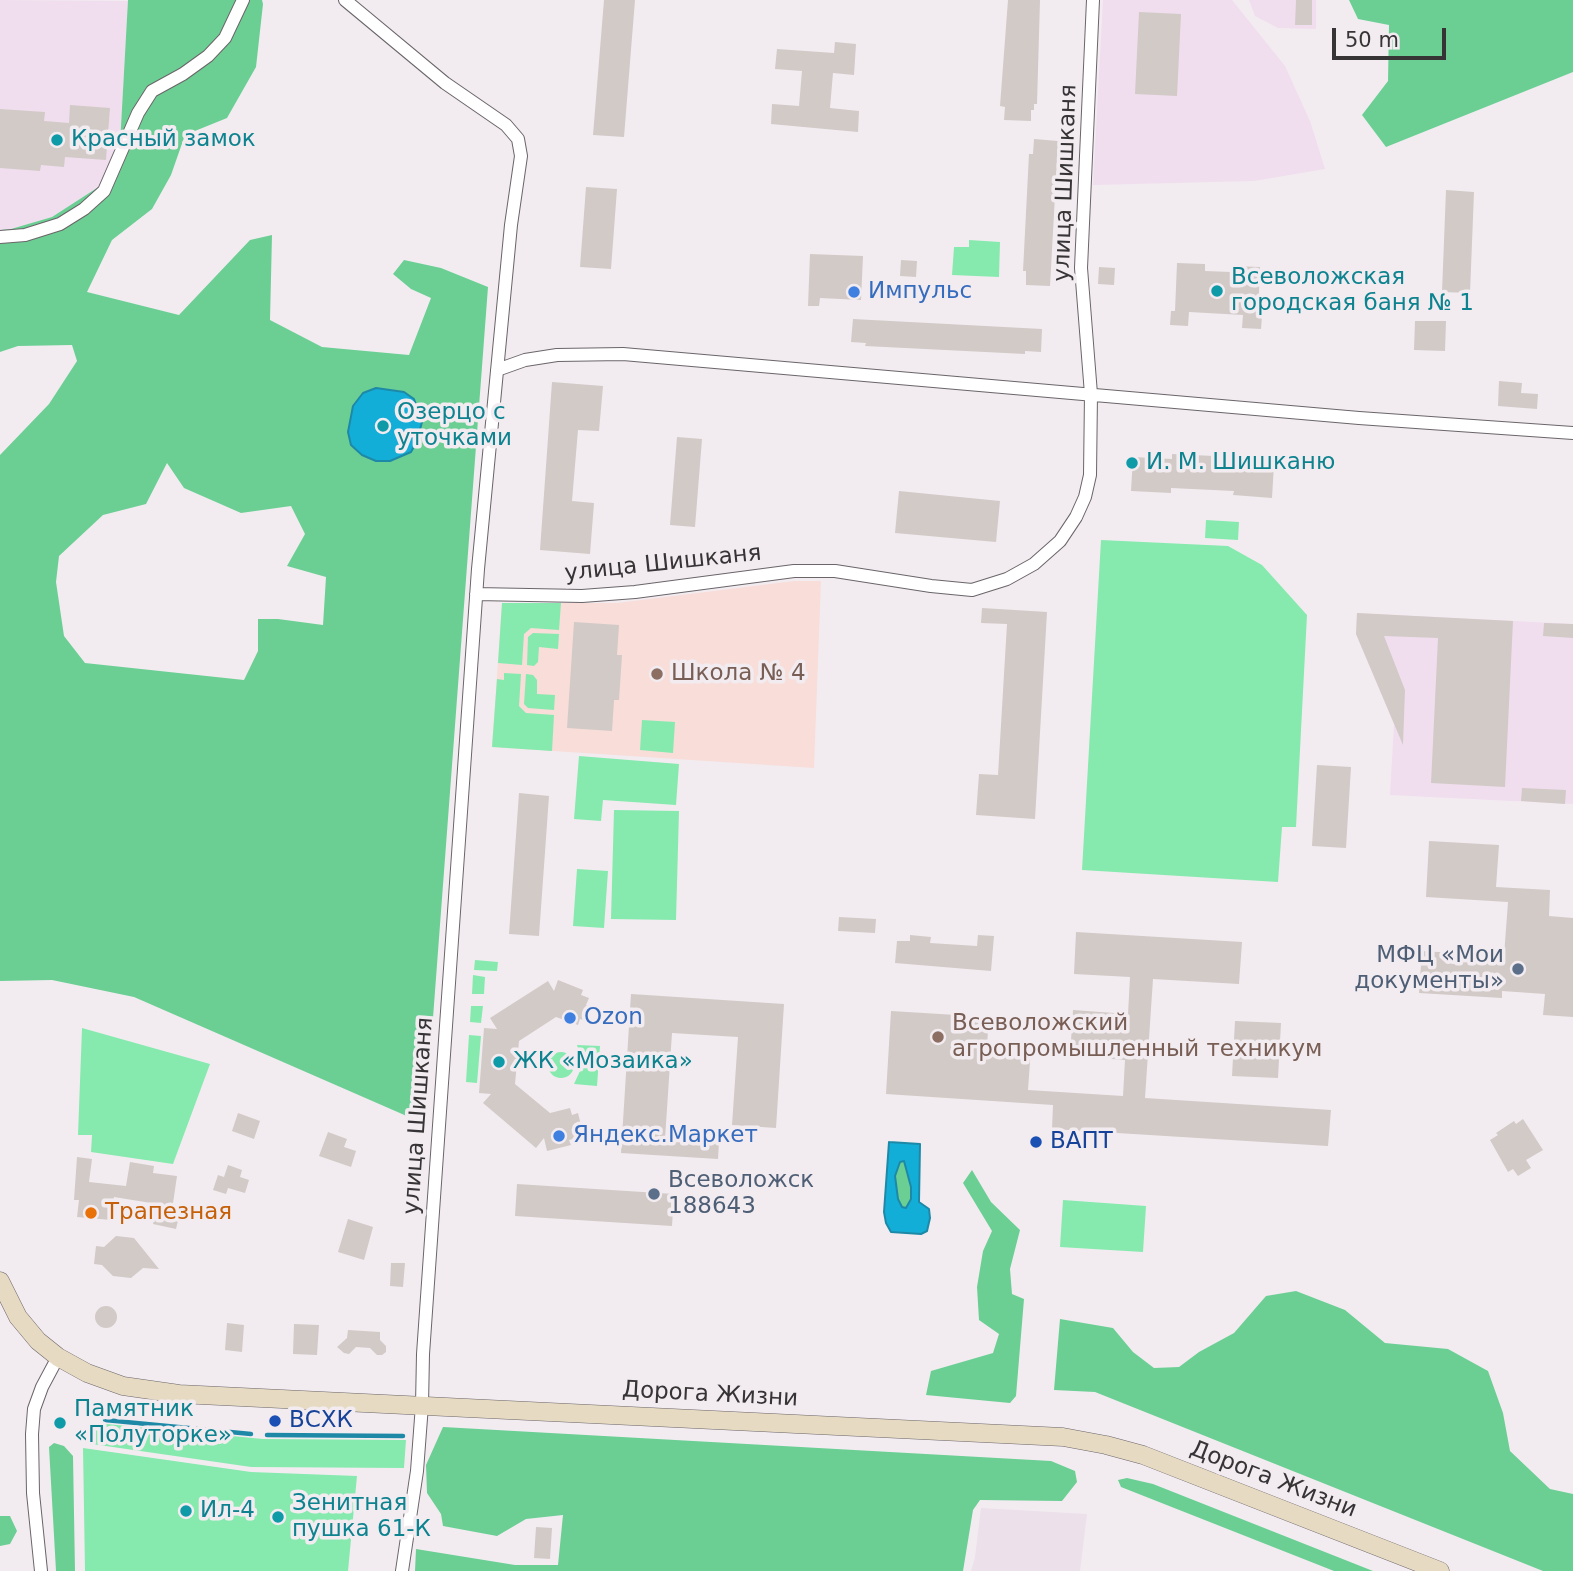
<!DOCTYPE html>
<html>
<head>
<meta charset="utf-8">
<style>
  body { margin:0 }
  #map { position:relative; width:1573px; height:1571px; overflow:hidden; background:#f2ecf1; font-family:"DejaVu Sans",sans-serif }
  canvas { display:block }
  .scale { position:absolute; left:1332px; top:28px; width:114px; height:32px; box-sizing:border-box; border:4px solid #373436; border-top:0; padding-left:9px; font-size:21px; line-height:24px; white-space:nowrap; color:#373436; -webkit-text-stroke:5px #f2ecf1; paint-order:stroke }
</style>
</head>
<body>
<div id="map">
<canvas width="1573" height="1571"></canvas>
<div class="scale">50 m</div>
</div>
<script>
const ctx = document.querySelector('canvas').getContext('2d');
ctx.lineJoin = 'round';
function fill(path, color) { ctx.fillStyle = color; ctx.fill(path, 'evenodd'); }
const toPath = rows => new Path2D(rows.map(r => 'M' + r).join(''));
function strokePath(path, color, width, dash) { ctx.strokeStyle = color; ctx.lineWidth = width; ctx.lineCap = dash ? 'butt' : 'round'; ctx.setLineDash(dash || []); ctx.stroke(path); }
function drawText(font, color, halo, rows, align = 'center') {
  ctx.font = font + ' "DejaVu Sans",sans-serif'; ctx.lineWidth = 7; ctx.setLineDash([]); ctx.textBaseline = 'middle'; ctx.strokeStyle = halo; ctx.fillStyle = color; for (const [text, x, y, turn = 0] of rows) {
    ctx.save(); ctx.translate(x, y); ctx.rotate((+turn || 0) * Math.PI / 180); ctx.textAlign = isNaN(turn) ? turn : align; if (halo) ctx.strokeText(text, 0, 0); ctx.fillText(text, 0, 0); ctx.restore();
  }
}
fill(toPath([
  [981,1508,1087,1514,1080,1571,971,1571,975,1557]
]), '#ece0eb');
fill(toPath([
  [0,0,128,1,120,144,100,186,52,217,11,229,0,230],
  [1103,0,1232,0,1285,66,1310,121,1325,169,1254,181,1093,185],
  [1249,0,1316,0,1316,29,1278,28,1255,16],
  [1357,613,1573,624,1573,804,1390,795,1394,724,1356,634]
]), '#f0deee');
fill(toPath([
  [794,581,821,581,814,768,492,747,502,603,617,603]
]), '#f8ddd9');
fill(toPath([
  [969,240,1000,242,999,277,952,275,954,247,969,247],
  [1206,520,1239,522,1238,540,1205,538],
  [1101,540,1228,546,1262,565,1307,615,1296,827,1282,827,1278,882,1082,870],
  [502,603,561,603,559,630,531,628,524,634,522,665,498,663],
  [533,633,559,634,558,649,539,647,538,662,534,666,527,665,528,637],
  [504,673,521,674,519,706,526,713,554,715,552,751,492,747,497,679,504,680],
  [526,674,533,675,537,680,537,694,555,695,554,710,528,708,524,704],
  [642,720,675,722,673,753,640,750],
  [579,756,679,764,676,805,603,800,601,821,574,819],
  [614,810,679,811,676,920,611,919],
  [577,869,608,871,604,928,573,926],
  [475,960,498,962,497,971,474,970],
  [473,975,485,977,484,994,472,994],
  [471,1006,483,1006,481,1023,470,1022],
  [82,1028,210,1064,173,1164,91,1152,92,1135,78,1135],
  [469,1035,481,1036,477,1083,466,1082],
  [577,1045,600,1046,597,1086,574,1084,580,1071,581,1059],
  '548 1065a13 13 0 1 1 26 0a13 13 0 1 1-26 0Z',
  [1063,1200,1146,1206,1143,1252,1060,1247],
  [96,1423,263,1439,406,1440,404,1468,251,1467,85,1443],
  [83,1448,251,1472,357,1476,348,1571,85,1571]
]), '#86eaae');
fill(toPath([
  [128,0,262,0,263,4,256,67,227,118,185,135,171,175,152,209,112,240,87,292,179,315,250,240,272,235,270,320,322,347,409,355,431,298,411,289,393,274,404,260,441,268,488,287,425,1124,134,997,52,980,0,981,0,455,49,404,77,361,72,345,18,346,0,352,0,230,11,229,52,217,100,186,120,144],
  [167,463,184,488,241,513,291,506,305,534,287,566,326,577,323,625,278,619,258,619,258,651,244,680,85,663,64,636,56,582,59,556,103,515,146,504],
  [1349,0,1573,0,1573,72,1386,147,1362,115,1388,81,1389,25,1358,19],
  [900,1161,905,1161,909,1173,911,1199,906,1208,902,1208,895,1189,895,1176],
  [972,1170,991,1202,1020,1230,1010,1269,1012,1294,1024,1299,1016,1396,1010,1403,926,1395,931,1371,993,1353,999,1334,979,1320,977,1287,983,1251,992,1231,963,1183],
  [1296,1291,1345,1310,1385,1343,1448,1349,1488,1371,1503,1413,1510,1451,1550,1489,1573,1494,1573,1571,1543,1571,1095,1392,1054,1390,1060,1319,1113,1328,1133,1352,1154,1368,1179,1367,1199,1352,1234,1333,1266,1296],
  [443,1427,1051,1461,1075,1471,1077,1482,1062,1501,980,1500,973,1510,963,1571,415,1571,416,1549,515,1565,558,1565,563,1515,526,1519,497,1536,443,1526,441,1514,427,1493,426,1465],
  [54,1443,64,1446,73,1456,75,1571,56,1571,49,1447],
  [1127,1478,1153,1484,1373,1571,1334,1571,1121,1487,1118,1480],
  [0,1516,10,1516,17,1531,10,1544,0,1546]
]), '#6bcf94');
const water = toPath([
  [376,388,404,392,414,399,422,422,417,441,411,452,390,461,376,461,362,455,351,445,348,432,353,406,363,393,376,388],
  [889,1142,920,1144,919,1202,929,1209,930,1218,927,1231,921,1234,891,1232,886,1223,884,1212,889,1142],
  [904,1161,911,1187,911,1199,906,1208,902,1207,898,1199,895,1176,900,1162,904,1161]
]);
fill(water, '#13aed8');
strokePath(water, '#1e89a7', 2);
strokePath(toPath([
  [105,1420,251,1434],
  [267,1435,403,1436]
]), '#1e89a7', 4.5);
fill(toPath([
  [604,0,635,0,624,137,593,135],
  [1008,0,1040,0,1037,104,1034,104,1034,110,1031,110,1031,121,1004,120,1005,107,1000,106],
  [1296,0,1312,0,1312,25,1295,25],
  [1139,12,1181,14,1177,96,1135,94],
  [835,42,856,44,854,75,833,73,830,108,859,111,858,132,771,124,772,104,799,106,802,71,775,69,777,49,834,53],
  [70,105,110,108,106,160,65,157,64,167,41,165,40,171,0,168,0,109,45,112,44,121,69,123],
  [1034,139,1058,141,1050,286,1026,285,1026,271,1023,271,1029,154,1033,154],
  [586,187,617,189,611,269,580,267],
  [1446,190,1474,192,1470,293,1442,292],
  [810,254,863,256,861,300,820,298,819,306,808,306],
  [901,260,917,261,916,277,900,276],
  [1177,263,1205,264,1205,271,1231,272,1231,266,1260,267,1258,315,1262,316,1261,329,1242,328,1243,315,1189,312,1188,326,1170,325,1171,311,1175,311],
  [1099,267,1115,268,1114,285,1098,284],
  [853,319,1042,329,1041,352,1025,351,1025,354,865,346,866,343,851,342],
  [1415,321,1446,321,1445,351,1414,350],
  [1499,381,1522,383,1521,393,1538,394,1537,409,1498,406],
  [552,382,603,386,599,431,578,430,572,501,594,503,590,554,540,550],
  [677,437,702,439,695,527,670,525],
  [1172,454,1235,457,1235,462,1274,464,1272,498,1233,495,1234,491,1171,488,1171,493,1131,491,1133,457,1172,459],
  [899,491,1000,501,996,542,895,533],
  [982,608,1047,612,1035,819,976,815,979,774,998,775,1007,624,981,623],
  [1357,613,1513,621,1505,787,1431,783,1438,638,1384,636,1405,690,1403,745,1356,634],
  [574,622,619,625,617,655,622,655,619,700,614,700,612,731,567,728],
  [1544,623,1573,624,1573,638,1543,636],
  [1317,765,1351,767,1346,848,1312,846],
  [1522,788,1566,790,1565,804,1521,801],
  [519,793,549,796,539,936,509,934],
  [1429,841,1499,845,1496,887,1550,890,1549,916,1573,918,1573,1017,1543,1015,1545,994,1502,991,1502,998,1419,993,1422,951,1504,956,1508,902,1426,897],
  [839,917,876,919,875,933,838,931],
  [1076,932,1242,942,1239,984,1153,979,1145,1098,1331,1110,1328,1146,1052,1129,1053,1105,886,1094,891,1011,989,1017,987,1045,1031,1048,1028,1090,1123,1096,1125,1060,1070,1056,1073,1010,1128,1014,1130,977,1074,974],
  [910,935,931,937,930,943,977,946,978,935,994,936,991,971,895,963,897,941,910,941],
  [558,980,583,990,581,995,589,998,586,1005,592,1007,586,1021,580,1019,578,1025,556,1017,519,1041,515,1084,550,1113,570,1108,572,1115,578,1113,582,1129,576,1130,578,1138,569,1140,571,1145,547,1151,544,1138,536,1148,483,1103,491,1094,479,1093,484,1028,497,1029,490,1018,548,981,554,991],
  [631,994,784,1004,776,1128,732,1125,738,1037,672,1033,665,1139,719,1142,718,1159,621,1153],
  [1235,1021,1281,1023,1278,1078,1232,1076],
  [238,1113,260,1121,254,1139,232,1131],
  [1523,1119,1543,1150,1526,1160,1531,1168,1518,1176,1513,1169,1508,1172,1490,1140,1498,1135,1496,1133,1514,1121,1516,1124],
  [328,1132,347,1139,344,1147,356,1151,351,1167,319,1156],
  [77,1157,92,1159,89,1182,126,1186,130,1162,154,1166,153,1173,177,1176,172,1210,180,1212,176,1229,153,1224,157,1204,114,1197,111,1220,77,1217,79,1200,74,1200],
  [228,1165,242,1170,240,1177,249,1180,245,1193,228,1188,226,1194,213,1190,218,1175,224,1177],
  [517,1184,674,1194,672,1226,515,1216],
  [348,1219,373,1227,364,1260,338,1252],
  [116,1236,134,1238,159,1269,143,1268,131,1278,113,1276,102,1265,94,1264,96,1246,104,1247],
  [391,1263,405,1263,403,1287,390,1286],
  '95 1317a11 11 0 1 1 22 0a11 11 0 1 1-22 0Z',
  [227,1323,244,1325,242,1352,225,1350],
  [294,1324,319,1325,317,1355,293,1354],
  [348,1330,380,1332,380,1340,386,1346,386,1352,382,1355,377,1355,370,1348,356,1347,349,1354,344,1353,337,1347,347,1338],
  [536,1527,552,1528,550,1559,534,1558]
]), '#d2cac7');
const minor = toPath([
  [345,0,445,83,506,125,518,139,521,156,511,225,478,569,423,1354,422,1405,417,1471,402,1571],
  [0,237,25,235,60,224,84,209,104,191,138,113,152,91,183,74,208,56,225,38,243,0],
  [497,370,525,360,557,355,623,354,1359,418,1573,433],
  [476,594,582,596,635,592,794,571,835,571,931,586,972,590,1007,579,1034,564,1060,541,1076,517,1085,497,1090,475,1091,394,1081,268,1093,0],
  [41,1571,33,1493,32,1434,34,1409,42,1387,58,1357]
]);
const secondary = toPath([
  [0,1281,18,1317,38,1341,58,1357,87,1373,123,1386,179,1394,1063,1437,1106,1445,1143,1455,1440,1571]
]);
strokePath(minor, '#6a6569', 14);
strokePath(secondary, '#6a6569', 19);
strokePath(minor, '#fff', 12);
strokePath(secondary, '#e6dac2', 18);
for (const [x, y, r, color] of [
  [57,140,7,"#0f9aa8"],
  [1217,291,7,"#0f9aa8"],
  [854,292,7,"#3f7fe0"],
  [383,426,7,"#0f9aa8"],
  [1132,463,7,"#0f9aa8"],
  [657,674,7,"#8d6e63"],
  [1518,969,7,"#5c6f8a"],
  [570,1018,7,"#3f7fe0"],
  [938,1037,7,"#8d6e63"],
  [499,1062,7,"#0f9aa8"],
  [559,1136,7,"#3f7fe0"],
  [1036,1142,7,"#1a4fb4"],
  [654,1194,7,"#5c6f8a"],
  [91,1213,7,"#e8710a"],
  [275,1421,7,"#1a4fb4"],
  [60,1423,7,"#0f9aa8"],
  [186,1511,7,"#0f9aa8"],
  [278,1517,7,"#0f9aa8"]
]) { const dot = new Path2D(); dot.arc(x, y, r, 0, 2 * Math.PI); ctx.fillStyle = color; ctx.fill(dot); strokePath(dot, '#f2ecf1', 2.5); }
drawText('23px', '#0d838f', '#f2ecf1', [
  ["Красный замок",71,140],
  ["Всеволожская",1231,278],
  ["городская баня № 1",1231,304],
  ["Озерцо с",397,413],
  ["уточками",397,439],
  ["И. М. Шишканю",1146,463],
  ["ЖК «Мозаика»",513,1062],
  ["Памятник",74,1410],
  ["«Полуторке»",74,1436],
  ["Зенитная",292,1504],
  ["пушка 61-К",292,1530],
  ["Ил-4",200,1511]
], 'left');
drawText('23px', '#373436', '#f2ecf1', [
  ["улица Шишканя",1066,183,-88],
  ["улица Шишканя",663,564,-6],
  ["улица Шишканя",419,1116,-86],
  ["Дорога Жизни",710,1395,3],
  ["Дорога Жизни",1273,1480,21]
]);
drawText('23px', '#366cbe', '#f2ecf1', [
  ["Импульс",868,292],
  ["Ozon",584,1018],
  ["Яндекс.Маркет",573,1136]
], 'left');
drawText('23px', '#785e54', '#f2ecf1', [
  ["Школа № 4",671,674],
  ["Всеволожский",952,1024],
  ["агропромышленный техникум",952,1050]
], 'left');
drawText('23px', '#4e5e75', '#f2ecf1', [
  ["МФЦ «Мои",1504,956],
  ["документы»",1504,982],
  ["Всеволожск",668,1181,"left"],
  ["188643",668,1207,"left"]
], 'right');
drawText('23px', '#164399', '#f2ecf1', [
  ["ВАПТ",1050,1142],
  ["ВСХК",289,1421]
], 'left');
drawText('23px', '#c56008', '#f2ecf1', [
  ["Трапезная",105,1213]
], 'left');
</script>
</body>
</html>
